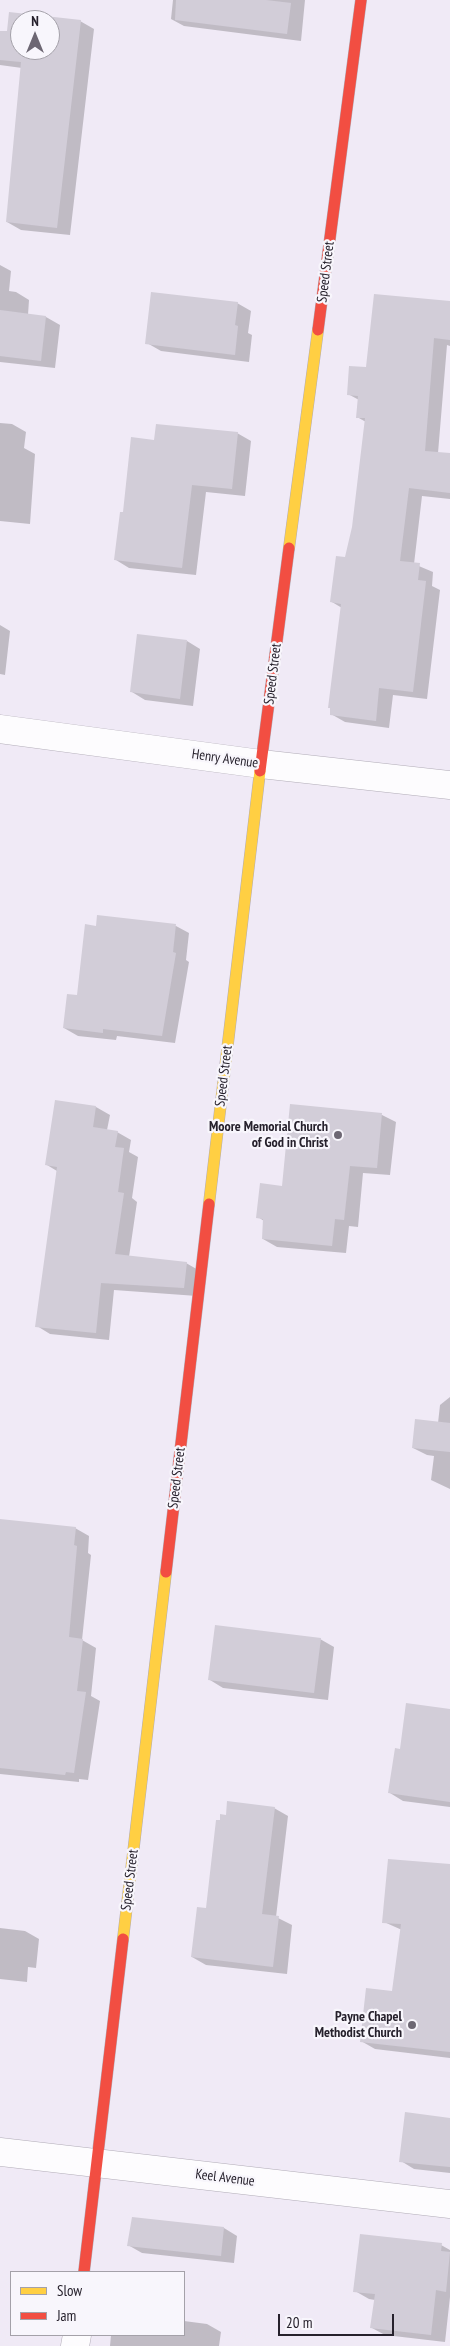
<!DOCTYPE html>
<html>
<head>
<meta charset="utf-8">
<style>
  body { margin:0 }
  #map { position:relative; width:450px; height:2346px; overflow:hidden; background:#f0eaf6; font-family:"PT Sans Narrow",sans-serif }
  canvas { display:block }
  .legend { position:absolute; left:10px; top:2271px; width:175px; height:65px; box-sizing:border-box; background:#f8f6fc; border:1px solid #a4a1a9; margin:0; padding:6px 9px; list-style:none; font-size:15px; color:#26212c }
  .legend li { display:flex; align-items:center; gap:10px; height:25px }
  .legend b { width:25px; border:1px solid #a4a1a9 }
  .north { position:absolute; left:10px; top:10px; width:50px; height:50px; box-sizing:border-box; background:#f8f6fc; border:1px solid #a4a1a9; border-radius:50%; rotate:0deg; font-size:14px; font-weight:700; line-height:20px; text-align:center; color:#26212c }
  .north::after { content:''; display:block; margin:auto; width:18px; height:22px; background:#6d6773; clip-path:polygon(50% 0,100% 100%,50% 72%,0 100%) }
  .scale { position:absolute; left:278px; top:2314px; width:116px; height:22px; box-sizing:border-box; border:2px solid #26212c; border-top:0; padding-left:6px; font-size:15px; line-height:18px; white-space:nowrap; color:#26212c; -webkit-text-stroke:4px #f8f6fc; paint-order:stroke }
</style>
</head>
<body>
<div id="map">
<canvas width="450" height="2346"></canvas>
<ul class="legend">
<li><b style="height:6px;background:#ffcf43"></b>Slow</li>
<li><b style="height:6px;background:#f24e42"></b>Jam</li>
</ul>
<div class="north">N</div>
<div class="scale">20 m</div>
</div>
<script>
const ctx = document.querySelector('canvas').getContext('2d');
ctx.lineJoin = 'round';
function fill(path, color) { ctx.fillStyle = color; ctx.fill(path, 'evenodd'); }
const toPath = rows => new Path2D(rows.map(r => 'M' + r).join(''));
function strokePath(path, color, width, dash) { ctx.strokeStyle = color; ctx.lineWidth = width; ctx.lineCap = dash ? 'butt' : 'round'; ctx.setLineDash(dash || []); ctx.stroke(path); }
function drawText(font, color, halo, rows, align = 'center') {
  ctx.font = font + ' "PT Sans Narrow",sans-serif'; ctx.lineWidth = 4.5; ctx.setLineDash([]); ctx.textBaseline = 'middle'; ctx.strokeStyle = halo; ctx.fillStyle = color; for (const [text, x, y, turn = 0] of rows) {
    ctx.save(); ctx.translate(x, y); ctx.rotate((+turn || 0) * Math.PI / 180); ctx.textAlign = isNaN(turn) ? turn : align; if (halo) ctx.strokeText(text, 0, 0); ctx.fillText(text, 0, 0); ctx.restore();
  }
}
fill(toPath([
  [173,0,305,0,301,41,184,26,171,19],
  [10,14,80,21,94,29,70,235,21,230,7,222,22,68,0,65,0,32,8,33],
  [20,20,50,20,50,50,20,50],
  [0,265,11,271,9,291,16,292,29,300,28,315,46,317,60,325,55,368,0,362],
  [450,302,450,346,447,345,438,453,450,455,450,499,422,496,414,564,433,572,432,586,440,590,427,699,393,695,389,728,345,722,331,714,342,608,332,602,346,558,354,527,366,422,357,417,359,400,348,394,368,368],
  [237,303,251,311,248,333,252,335,249,362,161,351,147,343],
  [0,423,12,424,26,432,24,448,35,454,30,524,0,521],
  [237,433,251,441,245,496,206,492,196,575,129,568,116,560,124,513,156,441],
  [0,625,10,631,5,675,0,674],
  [187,641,200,649,193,706,145,700,132,692],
  [176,926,189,933,186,960,189,962,175,1043,117,1036,116,1040,78,1036,64,1028,78,996,97,927],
  [56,1101,96,1107,110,1115,107,1130,117,1132,131,1140,129,1152,138,1157,132,1198,137,1202,129,1257,186,1263,200,1271,197,1296,114,1290,109,1340,50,1334,37,1326,57,1171,47,1165],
  [291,1106,382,1115,396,1122,390,1175,363,1173,358,1227,349,1226,346,1253,277,1247,263,1239,264,1221,258,1217,283,1187],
  [450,1397,450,1489,431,1480,434,1456,427,1455,413,1448,438,1423,440,1405],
  [0,1520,75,1528,89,1536,88,1553,91,1555,82,1640,96,1648,91,1696,100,1701,88,1780,79,1779,79,1782,0,1774],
  [320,1639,334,1647,328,1700,223,1688,210,1680],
  [450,1711,450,1807,403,1801,390,1793,401,1751],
  [274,1808,288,1816,276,1917,292,1925,287,1974,206,1965,192,1957,207,1909,227,1816],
  [450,1865,450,2058,375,2049,361,2041,393,1993,402,1930,384,1922],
  [0,1928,25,1931,39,1939,36,1968,28,1967,27,1982,0,1979],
  [450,2119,450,2173,414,2169,401,2161],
  [224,2228,237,2236,234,2263,142,2253,128,2245],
  [441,2245,450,2250,450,2297,445,2342,385,2335,372,2328,375,2300,369,2299,355,2291],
  [184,2321,207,2324,221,2332,219,2346,110,2346,111,2335,184,2335]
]), '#0003');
fill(toPath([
  [176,0,266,0,291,3,287,34,175,20],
  [9,12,81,20,57,228,6,222,21,62,0,60,0,31,7,31],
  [20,20,50,20,50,50,20,50],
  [151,292,238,302,235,325,238,326,235,355,145,344],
  [374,294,450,301,450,340,434,338,425,451,450,453,450,493,409,488,400,561,420,563,418,580,426,581,413,692,379,688,376,721,330,715,330,708,328,708,341,604,330,602,336,556,345,557,352,527,365,418,356,418,358,396,347,395,349,366,366,367],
  [0,310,46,316,41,361,0,356],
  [156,424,238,432,232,489,192,485,182,568,114,560,120,512,123,512,131,437,154,440],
  [137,634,187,640,180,699,130,692],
  [97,915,176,924,173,952,176,953,162,1036,103,1029,103,1033,63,1028,67,994,77,995,85,924,96,926],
  [55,1100,96,1106,93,1127,118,1131,115,1147,124,1148,118,1192,124,1193,115,1254,187,1262,184,1288,101,1283,96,1333,35,1327,57,1167,45,1165],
  [290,1104,382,1113,377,1168,350,1166,344,1220,335,1219,332,1246,262,1239,263,1219,256,1218,260,1183,282,1186],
  [415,1419,450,1423,450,1452,412,1448],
  [0,1519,76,1527,74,1545,77,1546,69,1637,83,1639,77,1691,86,1692,74,1773,66,1772,65,1775,0,1768],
  [215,1625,321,1638,314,1693,208,1680],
  [406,1703,450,1709,450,1802,388,1793,395,1748,400,1749],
  [227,1801,275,1807,262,1914,279,1916,273,1967,191,1957,197,1907,206,1908,216,1820,220,1820,220,1814,226,1815],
  [388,1859,450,1864,450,2052,360,2042,366,1988,392,1991,401,1924,382,1923],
  [405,2112,450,2118,450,2167,399,2162],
  [132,2217,224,2227,221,2256,127,2246],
  [360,2234,442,2243,441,2251,450,2252,446,2292,436,2290,431,2335,370,2328,375,2294,353,2292]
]), '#d2cdd8');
const street = toPath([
  [0,729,261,764,450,785],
  [0,2152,450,2204],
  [75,2346,77,2335]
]);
const slow = toPath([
  [289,548,318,330],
  [209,1204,260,771],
  [123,1939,166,1572]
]);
const jam = toPath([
  [318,330,361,0],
  [260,771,289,548],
  [166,1572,209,1204],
  [84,2272,123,1939]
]);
strokePath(street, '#b1acb7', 29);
strokePath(slow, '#b1acb7', 12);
strokePath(jam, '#b1acb7', 12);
strokePath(street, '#fdfcfe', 28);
strokePath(slow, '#ffcf43', 11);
strokePath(jam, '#f24e42', 11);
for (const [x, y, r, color] of [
  [338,1135,5,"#6d6773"],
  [412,2025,5,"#6d6773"]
]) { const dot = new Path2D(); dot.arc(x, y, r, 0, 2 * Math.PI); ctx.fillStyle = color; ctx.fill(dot); strokePath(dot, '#f8f6fc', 2); }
drawText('14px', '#26212c', '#f8f6fc', [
  ["Speed Street",326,272,-83],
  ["Speed Street",273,674,-83],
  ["Henry Avenue",225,759,8],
  ["Speed Street",224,1076,-83],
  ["Speed Street",177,1478,-83],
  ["Speed Street",130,1880,-83],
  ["Keel Avenue",225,2178,7]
]);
drawText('bold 14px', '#26212c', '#f8f6fc', [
  ["Moore Memorial Church",328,1127],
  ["of God in Christ",328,1143],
  ["Payne Chapel",402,2017],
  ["Methodist Church",402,2033]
], 'right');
</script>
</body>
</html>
